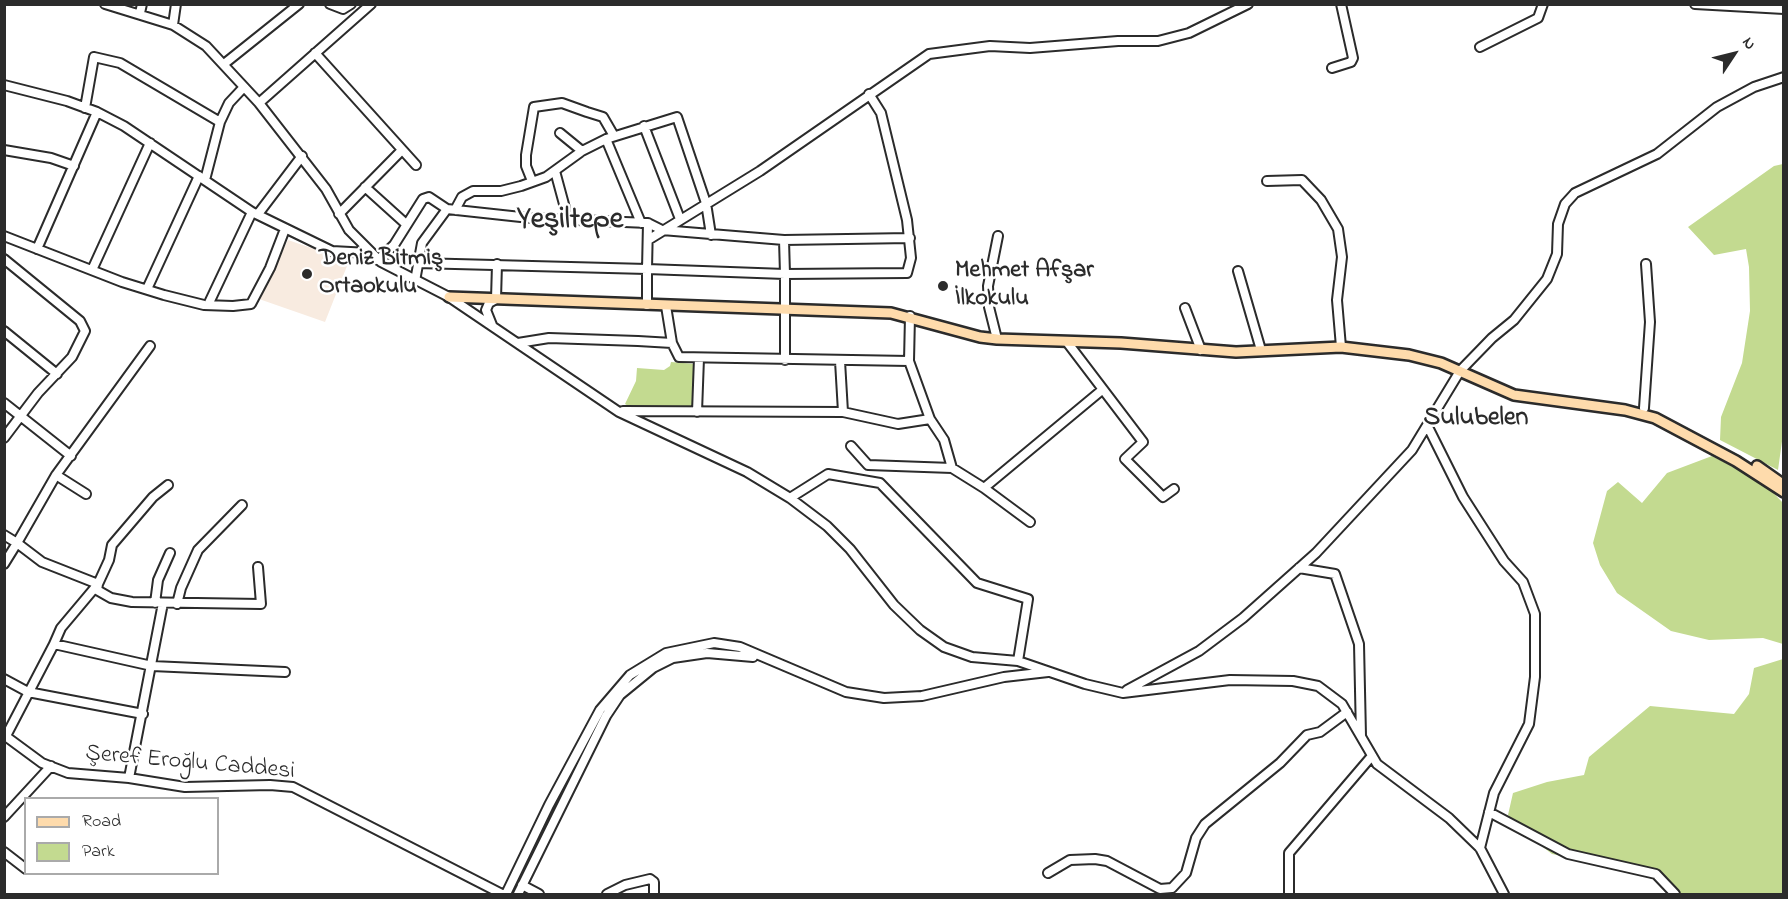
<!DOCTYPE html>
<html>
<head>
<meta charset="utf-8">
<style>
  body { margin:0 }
  #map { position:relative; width:1788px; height:899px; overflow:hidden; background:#fff; font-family:"Indie Flower",sans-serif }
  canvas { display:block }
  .frame { position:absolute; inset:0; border:6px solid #2b2b2b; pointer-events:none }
  .legend { position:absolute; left:24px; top:797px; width:195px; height:78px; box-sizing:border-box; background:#fff; border:2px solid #aaa; margin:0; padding:8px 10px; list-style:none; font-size:18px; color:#2b2b2b }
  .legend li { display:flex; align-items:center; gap:12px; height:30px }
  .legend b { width:30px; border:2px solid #aaa }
  .north { position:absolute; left:1704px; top:24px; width:60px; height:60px; -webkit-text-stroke:4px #fff; paint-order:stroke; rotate:55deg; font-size:16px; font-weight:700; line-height:24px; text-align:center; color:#2b2b2b }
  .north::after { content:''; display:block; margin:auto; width:21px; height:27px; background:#2b2b2b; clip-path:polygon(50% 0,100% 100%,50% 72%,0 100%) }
</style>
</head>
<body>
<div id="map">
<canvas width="1788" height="899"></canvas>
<div class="frame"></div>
<ul class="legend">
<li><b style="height:8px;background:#fedbac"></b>Road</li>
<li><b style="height:16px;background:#c3da90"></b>Park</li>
</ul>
<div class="north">N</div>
</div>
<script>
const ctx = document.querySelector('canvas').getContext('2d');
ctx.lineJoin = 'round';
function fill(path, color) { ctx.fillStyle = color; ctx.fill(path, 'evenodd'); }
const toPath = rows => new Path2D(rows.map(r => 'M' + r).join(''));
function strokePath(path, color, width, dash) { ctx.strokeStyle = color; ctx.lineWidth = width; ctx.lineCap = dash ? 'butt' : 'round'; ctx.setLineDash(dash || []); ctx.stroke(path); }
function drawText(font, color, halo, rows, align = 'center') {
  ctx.font = font + ' "Indie Flower",sans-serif'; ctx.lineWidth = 5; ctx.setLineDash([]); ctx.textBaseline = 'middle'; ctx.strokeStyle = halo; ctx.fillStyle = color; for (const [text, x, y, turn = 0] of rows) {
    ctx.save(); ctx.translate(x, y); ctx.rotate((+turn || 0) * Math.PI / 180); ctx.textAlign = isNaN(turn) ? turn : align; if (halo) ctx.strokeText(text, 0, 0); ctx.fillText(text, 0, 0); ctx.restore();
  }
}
fill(toPath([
  [288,240,349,261,325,322,259,299]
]), '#f8ebe0');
fill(toPath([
  [1783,164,1784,427,1778,470,1720,440,1721,417,1742,363,1750,311,1749,267,1746,249,1714,255,1688,227,1774,166],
  [671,362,695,364,693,407,632,408,625,404,636,381,637,368,664,370,670,366],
  [1712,456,1764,483,1783,503,1783,644,1763,638,1709,640,1671,631,1617,593,1600,565,1593,543,1607,491,1618,482,1642,503,1667,473],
  [1783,659,1783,894,1680,894,1666,883,1606,865,1552,854,1518,828,1508,815,1513,793,1547,782,1584,775,1589,757,1650,706,1734,714,1749,694,1754,668]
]), '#c3da90');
const minor = toPath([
  [105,4,173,25,206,46,259,103,326,189,349,230,381,262,449,297,619,412,747,472,790,498,827,526,850,549,894,605,920,630,944,647,972,657,1018,661,1085,684,1123,693,1230,680,1293,681,1318,686,1342,704,1377,764,1449,818,1480,848,1504,894],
  [330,4,343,9,351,4],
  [1695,4,1784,9],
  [140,13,142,4],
  [173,25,176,4],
  [1480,47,1538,18,1543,4],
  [315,53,416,165],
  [224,64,299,4],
  [1332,68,1351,62,1353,58,1341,4],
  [4,85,67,101,97,112,124,126,252,212,332,251,369,253],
  [259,103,371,4],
  [85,108,94,57,120,63,220,122],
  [644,126,680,219],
  [560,133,582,151],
  [606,139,641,223],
  [4,150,51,158,74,166],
  [555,171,568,219],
  [205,180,220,122,229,103,244,87],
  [532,181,526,166,526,155,534,107,562,103,587,112,603,117,614,136],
  [1267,181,1302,180,1321,200,1338,229,1342,257,1337,300,1341,347],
  [365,187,406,224],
  [455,210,462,197,473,191,501,191,521,186,546,177,582,151,606,139,677,117,706,203,711,235],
  [258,214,302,156],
  [339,214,402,150],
  [4,236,122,282,164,295,204,305,233,306,251,304,270,268,285,229],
  [648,240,760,171,929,54,990,46,1030,48,1118,41,1158,41,1189,33,1248,4],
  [37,249,97,112],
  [4,259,80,321,85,331,72,357,38,393,4,438],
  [378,260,394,245,423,199,429,197,447,209],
  [417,263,647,269,648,223],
  [92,270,150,143],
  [1238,271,1261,350],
  [415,281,422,243,447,209,530,218,648,223,662,230,784,240,910,238],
  [147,289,199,176],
  [208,305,252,212],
  [647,305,647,269,785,274,784,240],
  [666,306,672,343],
  [1185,308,1201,350],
  [492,325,486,310,489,303,496,299,497,264],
  [4,331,57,374],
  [997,339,989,307,988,286,998,236],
  [1067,342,1143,442,1125,459,1163,497,1174,489],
  [518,343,549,338,638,341,672,343,679,357,909,361,910,316],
  [150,346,56,475,17,543,42,562,98,584,97,590,111,598,132,602,261,604,258,567],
  [785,360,785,274,907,273,911,258,907,220,881,113,869,94],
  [840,361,843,412],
  [909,361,930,419,944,440,952,468,984,488,1030,522],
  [4,403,71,456],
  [1644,408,1650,322,1646,264],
  [623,411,843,412,898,424,930,419],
  [697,412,699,358],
  [1428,427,1463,497,1504,561,1523,582,1535,614,1535,677,1529,724,1494,793,1480,848],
  [851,446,868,465,952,468],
  [56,475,86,494],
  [984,488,1102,390],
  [790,498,828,474,880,483,977,583,1028,599,1018,661],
  [4,535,17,543,4,564],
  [1299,568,1335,574,1359,644,1361,736],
  [155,603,158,580,170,553],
  [177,604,181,588,198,550,242,505],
  [54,644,61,628,98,584,109,560,112,545,153,497,168,485],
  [4,679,28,692,143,714],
  [1127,690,1199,651,1243,618,1316,553,1412,450,1460,371,1492,338,1514,320,1547,279,1557,254,1558,224,1565,204,1575,193,1657,154,1717,107,1754,87,1784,77],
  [4,735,42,763,68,773,129,778,185,787,270,785,293,787,502,894],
  [6,736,54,644,152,666,285,672],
  [129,778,163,603],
  [1489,812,1568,854,1656,874,1675,894],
  [4,817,51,766],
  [4,852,26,869],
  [1048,873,1070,860,1095,859,1107,861,1160,889,1172,888,1186,873,1196,838,1205,824,1280,763,1307,735,1320,732,1347,712],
  [522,885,539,894],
  [506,894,549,805,600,710,630,675,666,653,714,643,740,647,846,692,884,698,922,696,1004,677,1048,672],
  [518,894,606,716,620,695,653,668,673,658,707,653,753,657],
  [607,894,625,885,650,879,654,882,654,894],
  [1289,894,1289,853,1371,757]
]);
const major = toPath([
  [449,297,891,313,980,337,997,339,1121,343,1236,352,1341,347,1409,355,1441,363,1514,395,1625,410,1655,418,1736,461,1784,492],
  [1757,466,1784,485]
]);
strokePath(minor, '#2b2b2b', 12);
strokePath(major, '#2b2b2b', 14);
strokePath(minor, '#fff', 8);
strokePath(major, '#fedbac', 9);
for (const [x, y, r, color] of [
  [307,274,6,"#2b2b2b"],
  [943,286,6,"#2b2b2b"]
]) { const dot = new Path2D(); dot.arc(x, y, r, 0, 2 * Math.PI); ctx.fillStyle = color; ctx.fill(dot); strokePath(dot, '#fff', 2); }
drawText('bold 24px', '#2b2b2b', '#fff', [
  ["Deniz Bitmiş",319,260],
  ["Ortaokulu",319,288],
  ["Mehmet Afşar",955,272],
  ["İlkokulu",955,300]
], 'left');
drawText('24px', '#2b2b2b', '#fff', [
  ["Şeref Eroğlu Caddesi",190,764,5]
]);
drawText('bold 26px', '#2b2b2b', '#fff', [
  ["Sulubelen",1476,420]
]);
drawText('bold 30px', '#2b2b2b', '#fff', [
  ["Yeşiltepe",570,222]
]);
</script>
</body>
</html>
